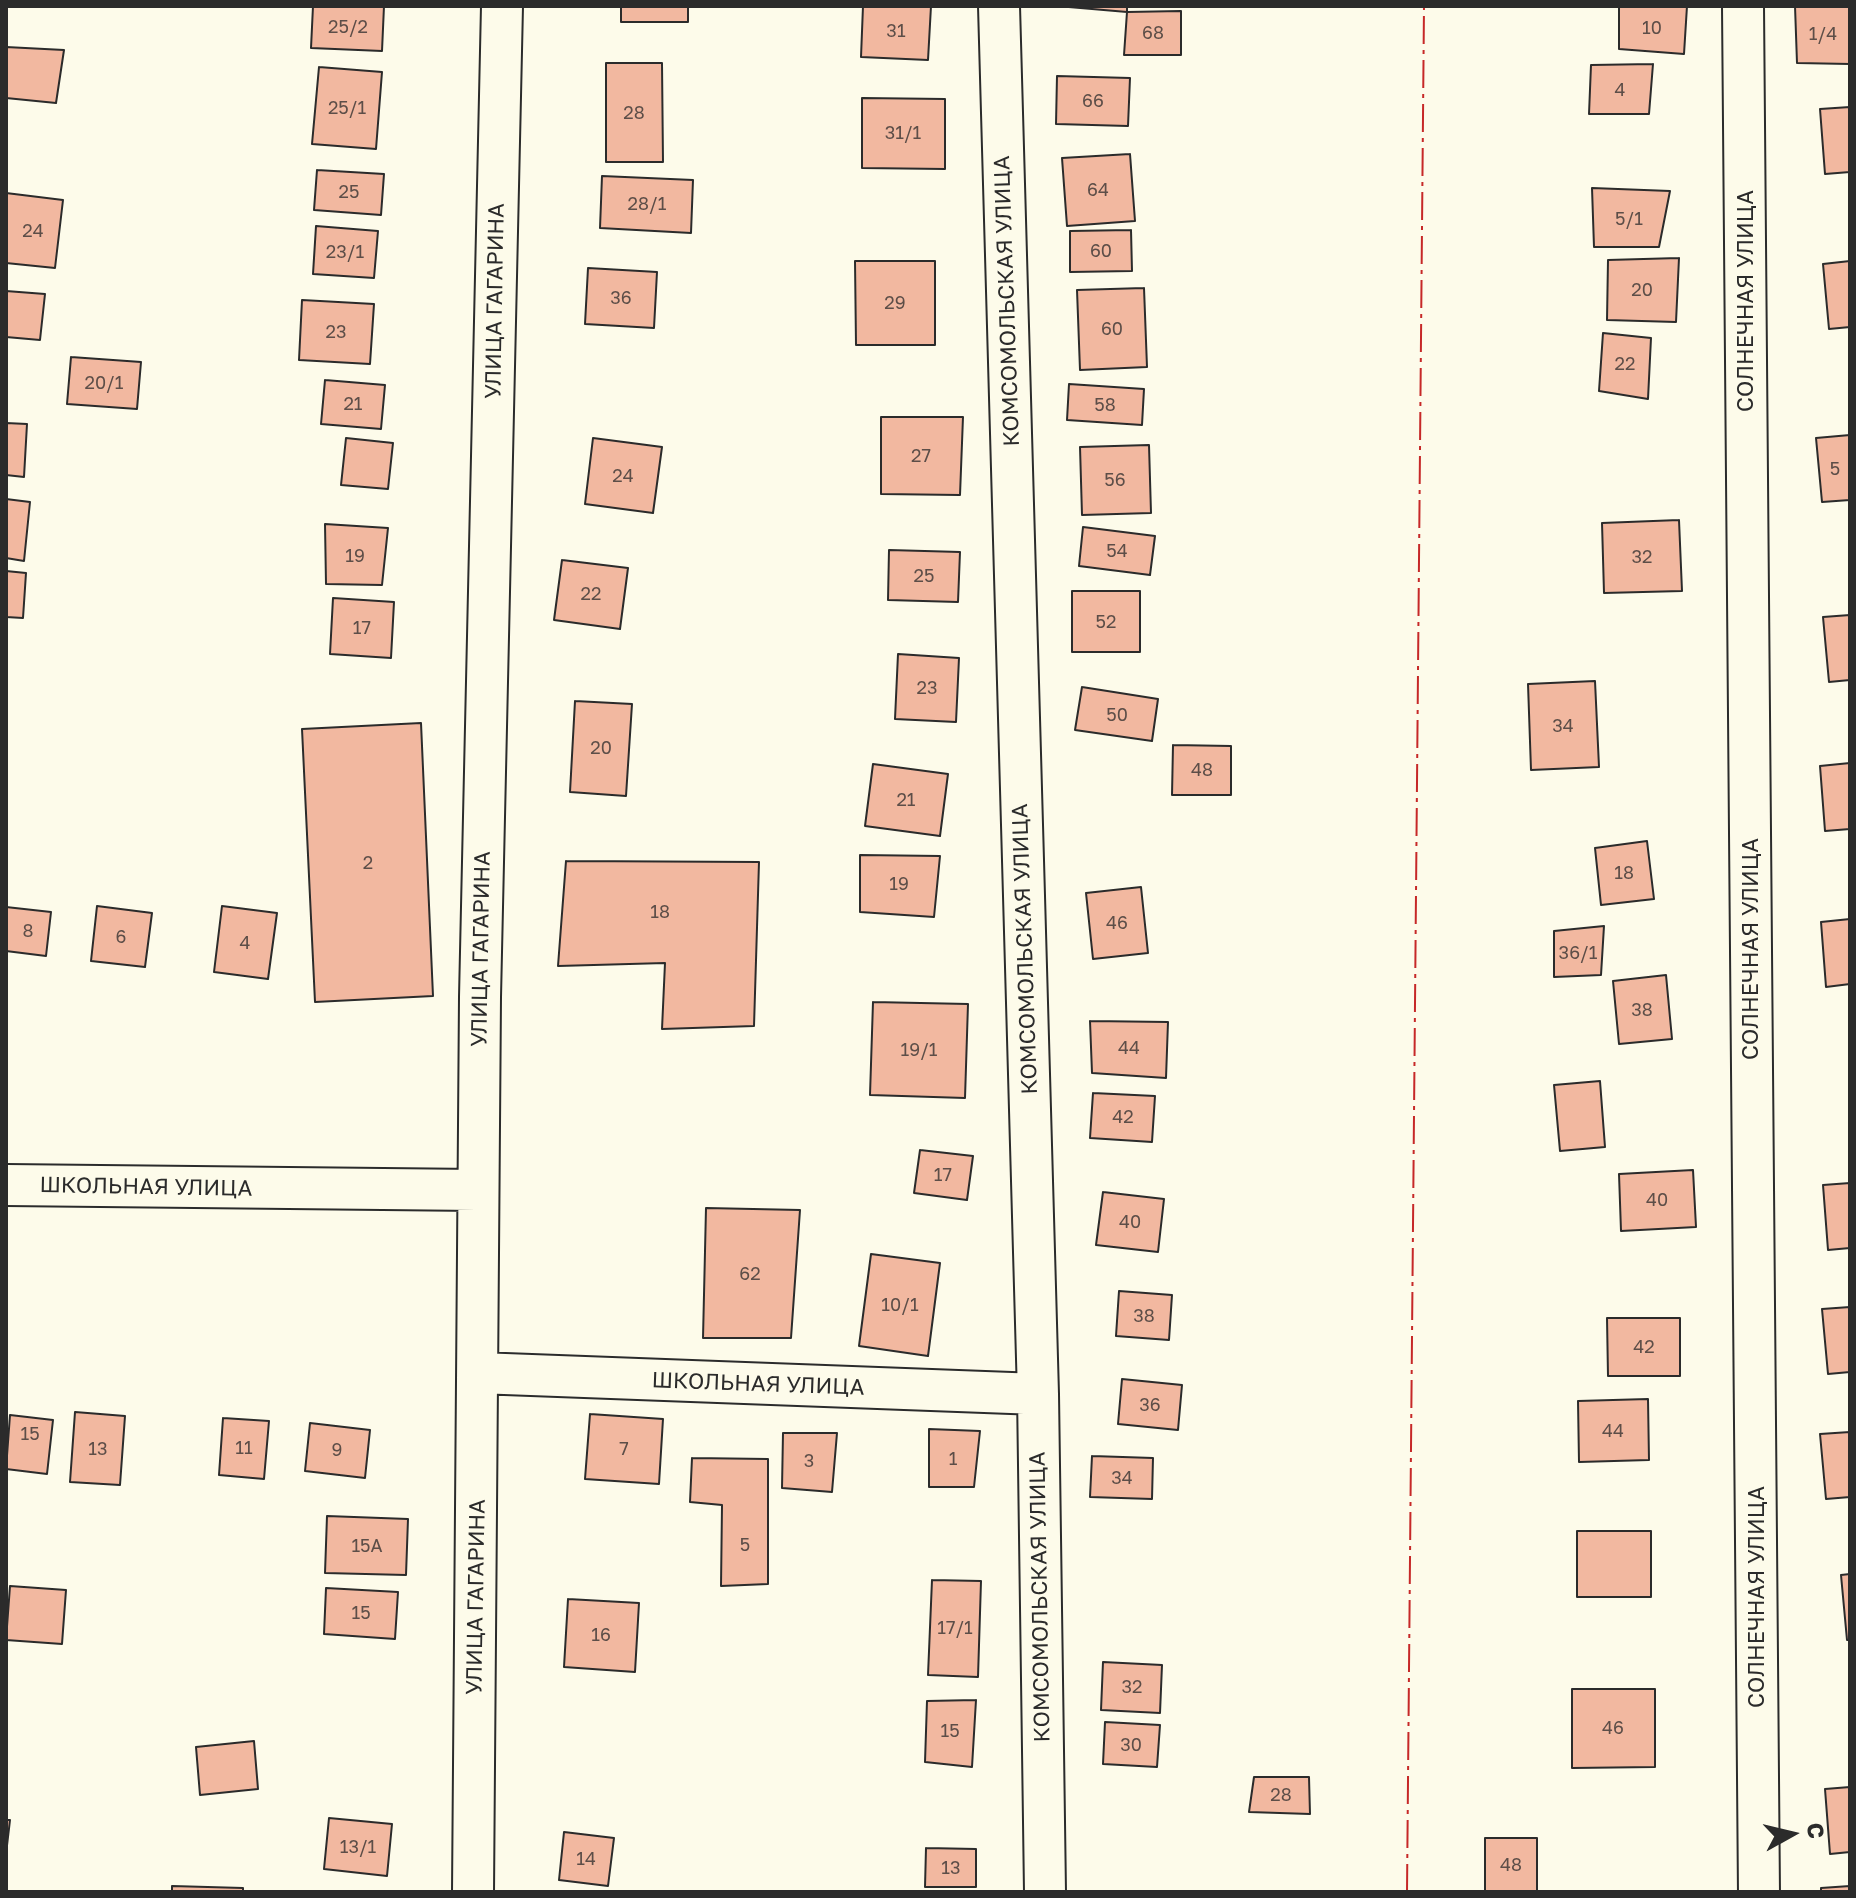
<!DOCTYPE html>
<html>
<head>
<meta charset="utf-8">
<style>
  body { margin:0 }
  #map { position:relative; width:1856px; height:1898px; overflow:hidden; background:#fdfbea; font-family:"Golos Text",sans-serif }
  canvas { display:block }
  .frame { position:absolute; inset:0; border:8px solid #2b2b2b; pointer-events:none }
  .north { position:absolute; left:1752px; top:1794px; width:80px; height:80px; -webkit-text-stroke:6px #fdfbea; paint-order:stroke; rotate:82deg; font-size:22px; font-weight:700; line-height:32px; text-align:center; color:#2b2b2b }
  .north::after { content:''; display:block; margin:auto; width:28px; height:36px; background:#2b2b2b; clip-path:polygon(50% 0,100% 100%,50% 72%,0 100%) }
</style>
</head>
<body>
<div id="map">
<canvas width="1856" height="1898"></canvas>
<div class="frame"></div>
<div class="north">С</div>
</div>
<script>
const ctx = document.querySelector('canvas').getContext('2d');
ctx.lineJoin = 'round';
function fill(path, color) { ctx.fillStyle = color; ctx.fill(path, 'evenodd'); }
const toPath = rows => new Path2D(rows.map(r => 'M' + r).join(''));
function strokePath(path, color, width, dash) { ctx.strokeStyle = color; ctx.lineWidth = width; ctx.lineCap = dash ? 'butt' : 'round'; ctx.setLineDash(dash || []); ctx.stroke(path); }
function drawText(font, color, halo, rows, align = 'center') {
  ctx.font = font + ' "Golos Text",sans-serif'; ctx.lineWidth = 6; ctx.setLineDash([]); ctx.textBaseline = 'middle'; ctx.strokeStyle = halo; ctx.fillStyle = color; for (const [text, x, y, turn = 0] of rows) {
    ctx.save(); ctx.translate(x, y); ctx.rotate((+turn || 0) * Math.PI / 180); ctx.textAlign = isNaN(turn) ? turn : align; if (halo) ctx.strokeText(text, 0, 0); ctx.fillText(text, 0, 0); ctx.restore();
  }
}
const building = toPath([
  [313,6,384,6,382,51,311,48,313,6],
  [621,6,688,6,688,22,621,22,621,6],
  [863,6,931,6,928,60,861,57,863,6],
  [1057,6,1127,6,1127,12,1057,6],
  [1619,6,1687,6,1684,54,1619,49,1619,6],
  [1795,6,1850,6,1850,64,1797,63,1795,6],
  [1181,11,1181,55,1124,55,1127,12,1181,11],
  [6,47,64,50,56,103,6,98,6,47],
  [606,63,662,63,663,162,606,162,606,63],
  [1653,64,1649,114,1589,114,1591,65,1653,64],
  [319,67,382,72,376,149,312,144,319,67],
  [1057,76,1130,78,1128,126,1056,124,1057,76],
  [862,98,945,99,945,169,862,168,862,98],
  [1850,107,1850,172,1825,174,1820,109,1850,107],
  [1130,154,1135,221,1067,226,1062,158,1130,154],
  [317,170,384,174,381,215,314,210,317,170],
  [602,176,693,180,691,233,600,228,602,176],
  [1592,188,1670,191,1659,247,1594,247,1592,188],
  [6,193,63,200,55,268,6,263,6,193],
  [316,226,378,231,374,278,313,274,316,226],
  [1131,230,1132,271,1070,272,1070,231,1131,230],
  [1679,258,1676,322,1607,320,1608,260,1679,258],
  [855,261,935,261,935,345,856,345,855,261],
  [1850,261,1850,327,1829,329,1823,264,1850,261],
  [588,268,657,272,654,328,585,324,588,268],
  [1144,288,1147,367,1080,370,1077,290,1144,288],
  [6,291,45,294,40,340,6,337,6,291],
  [302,300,374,304,370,364,299,360,302,300],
  [1603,333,1651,338,1648,399,1599,391,1603,333],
  [71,357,141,362,137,409,67,404,71,357],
  [325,380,385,385,381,429,321,424,325,380],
  [1069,384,1144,389,1142,425,1067,420,1069,384],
  [881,417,963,417,960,495,881,494,881,417],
  [6,423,27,424,24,477,6,475,6,423],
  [1850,435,1850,500,1822,502,1816,438,1850,435],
  [346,438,393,443,388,489,341,485,346,438],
  [593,438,662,447,653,513,585,504,593,438],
  [1149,445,1151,513,1082,515,1080,447,1149,445],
  [6,499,30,502,24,561,6,558,6,499],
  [1679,520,1682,591,1604,593,1602,523,1679,520],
  [325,524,388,528,382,585,326,584,325,524],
  [1083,527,1155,536,1150,575,1079,566,1083,527],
  [889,550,960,552,958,602,888,600,889,550],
  [562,560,628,568,620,629,554,620,562,560],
  [6,571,26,573,23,618,6,617,6,571],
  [1072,591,1140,591,1140,652,1072,652,1072,591],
  [333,598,394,602,391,658,330,654,333,598],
  [1850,615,1850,680,1829,682,1823,617,1850,615],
  [898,654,959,658,956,722,895,719,898,654],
  [1595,681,1599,767,1531,770,1528,684,1595,681],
  [1082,687,1158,699,1152,741,1075,730,1082,687],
  [575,701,632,704,626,796,570,792,575,701],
  [421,723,433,996,315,1002,302,729,421,723],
  [1173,745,1231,746,1231,795,1172,795,1173,745],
  [1850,763,1850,829,1825,831,1820,766,1850,763],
  [873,764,948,774,940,836,865,826,873,764],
  [1647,841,1654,899,1601,905,1595,848,1647,841],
  [860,855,940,856,934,917,860,912,860,855],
  [566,861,759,862,754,1026,662,1029,665,963,558,966,566,861],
  [1141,887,1148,953,1093,959,1086,893,1141,887],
  [97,906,152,913,145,967,91,961,97,906],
  [222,906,277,913,268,979,214,972,222,906],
  [6,907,51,912,46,956,6,951,6,907],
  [1850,919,1850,984,1826,987,1821,922,1850,919],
  [1604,926,1601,975,1554,977,1554,931,1604,926],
  [1666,975,1672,1039,1619,1044,1613,981,1666,975],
  [873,1002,968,1004,965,1098,870,1095,873,1002],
  [1090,1021,1168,1022,1166,1078,1092,1073,1090,1021],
  [1600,1081,1605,1147,1560,1151,1554,1085,1600,1081],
  [1093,1093,1155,1096,1152,1142,1090,1138,1093,1093],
  [920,1150,973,1156,967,1200,914,1193,920,1150],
  [1693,1170,1696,1227,1621,1231,1619,1174,1693,1170],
  [1850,1183,1850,1248,1828,1250,1823,1185,1850,1183],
  [1103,1192,1164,1199,1158,1252,1096,1245,1103,1192],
  [706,1208,800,1210,791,1338,703,1338,706,1208],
  [871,1254,940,1263,928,1356,859,1346,871,1254],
  [1119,1291,1172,1295,1169,1340,1116,1336,1119,1291],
  [1850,1307,1850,1372,1828,1374,1822,1309,1850,1307],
  [1607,1318,1680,1318,1680,1376,1608,1376,1607,1318],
  [1122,1379,1182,1385,1178,1430,1118,1424,1122,1379],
  [1648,1399,1649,1460,1579,1462,1578,1401,1648,1399],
  [75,1412,125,1416,120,1485,70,1482,75,1412],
  [590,1414,663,1419,659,1484,585,1479,590,1414],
  [10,1415,53,1420,47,1474,6,1469,10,1415],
  [223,1418,269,1421,264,1479,219,1475,223,1418],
  [310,1423,370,1430,365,1478,305,1471,310,1423],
  [929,1429,980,1431,974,1487,929,1487,929,1429],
  [1850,1432,1850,1497,1826,1499,1820,1434,1850,1432],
  [783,1433,837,1433,832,1492,782,1488,783,1433],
  [1092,1456,1153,1458,1152,1499,1090,1497,1092,1456],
  [692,1458,768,1459,768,1584,721,1586,722,1505,690,1502,692,1458],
  [327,1516,408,1519,406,1575,325,1573,327,1516],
  [1577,1531,1651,1531,1651,1597,1577,1597,1577,1531],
  [1850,1574,1850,1640,1847,1640,1841,1575,1850,1574],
  [932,1580,981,1581,978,1677,928,1675,932,1580],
  [10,1586,66,1590,62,1644,6,1640,10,1586],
  [326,1588,398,1592,395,1639,324,1634,326,1588],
  [568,1599,639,1603,635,1672,564,1667,568,1599],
  [1103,1662,1162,1665,1160,1713,1101,1710,1103,1662],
  [1572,1689,1655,1689,1655,1767,1572,1768,1572,1689],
  [976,1700,972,1767,925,1762,927,1701,976,1700],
  [1105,1722,1160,1725,1157,1767,1103,1764,1105,1722],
  [254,1741,258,1789,200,1795,196,1747,254,1741],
  [1254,1777,1309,1777,1310,1814,1249,1812,1254,1777],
  [1850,1787,1850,1852,1830,1854,1825,1789,1850,1787],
  [329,1818,392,1824,387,1876,324,1869,329,1818],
  [6,1820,10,1820,6,1854,6,1820],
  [564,1832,614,1838,608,1886,559,1880,564,1832],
  [1485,1838,1537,1838,1537,1892,1485,1892,1485,1838],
  [926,1848,976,1849,976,1887,925,1887,926,1848],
  [172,1886,243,1888,243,1892,172,1892,172,1886],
  [1850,1886,1850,1892,1821,1892,1821,1888,1850,1886]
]);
fill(building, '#f2b8a0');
strokePath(building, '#2b2b2b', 2);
const minor = toPath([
  [999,6,1038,1394,1045,1892],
  [1743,6,1759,1892],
  [6,1185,477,1190],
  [478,1373,1038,1394],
  [473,1892,480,997,502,6]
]);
strokePath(minor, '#2b2b2b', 44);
strokePath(minor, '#fdfbea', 40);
strokePath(toPath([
  [1407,1892,1424,6]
]), '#c62828', 2, [28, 6, 4, 6]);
drawText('18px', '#5d4e48', null, [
  ["25/2",348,27],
  ["10",1652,28],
  ["31",896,31],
  ["68",1153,33],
  ["1/4",1823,34],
  ["4",1620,90],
  ["66",1093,101],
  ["25/1",347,108],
  ["28",634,113],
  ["31/1",903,133],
  ["64",1098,190],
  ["25",349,192],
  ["28/1",647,204],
  ["5/1",1629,219],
  ["24",33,231],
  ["60",1101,251],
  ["23/1",345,252],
  ["20",1642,290],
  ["36",621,298],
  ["29",895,303],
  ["60",1112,329],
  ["23",336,332],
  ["22",1625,364],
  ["20/1",104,383],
  ["21",353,404],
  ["58",1105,405],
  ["27",921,456],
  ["5",1835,469],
  ["24",623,476],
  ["56",1115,480],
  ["54",1117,551],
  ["19",355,556],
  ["32",1642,557],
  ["25",924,576],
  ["22",591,594],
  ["52",1106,622],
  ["17",362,628],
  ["23",927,688],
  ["50",1117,715],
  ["34",1563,726],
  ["20",601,748],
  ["48",1202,770],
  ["21",906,800],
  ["2",368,863],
  ["18",1624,873],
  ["19",899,884],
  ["18",660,912],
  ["46",1117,923],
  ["8",28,931],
  ["6",121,937],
  ["4",245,943],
  ["36/1",1578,953],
  ["38",1642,1010],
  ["44",1129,1048],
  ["19/1",919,1050],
  ["42",1123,1117],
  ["17",943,1175],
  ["40",1657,1200],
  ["40",1130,1222],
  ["62",750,1274],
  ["10/1",900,1305],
  ["38",1144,1316],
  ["42",1644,1347],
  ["36",1150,1405],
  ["44",1613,1431],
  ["15",30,1434],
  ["11",244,1448],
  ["13",98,1449],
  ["7",624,1449],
  ["9",337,1450],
  ["1",953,1459],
  ["3",809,1461],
  ["34",1122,1478],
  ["5",745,1545],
  ["15А",367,1546],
  ["15",361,1613],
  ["17/1",955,1628],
  ["16",601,1635],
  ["32",1132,1687],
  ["46",1613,1728],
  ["15",950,1731],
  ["30",1131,1745],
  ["28",1281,1795],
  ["13/1",358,1847],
  ["14",586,1859],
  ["48",1511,1865],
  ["13",951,1868]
]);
drawText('22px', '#2b2b2b', '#fdfbea', [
  ["УЛИЦА ГАГАРИНА",495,301,-89],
  ["КОМСОМОЛЬСКАЯ УЛИЦА",1007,301,-92],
  ["СОЛНЕЧНАЯ УЛИЦА",1746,301,-90],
  ["УЛИЦА ГАГАРИНА",481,949,-89],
  ["КОМСОМОЛЬСКАЯ УЛИЦА",1025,949,-92],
  ["СОЛНЕЧНАЯ УЛИЦА",1751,949,-90],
  ["ШКОЛЬНАЯ УЛИЦА",146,1187,1],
  ["ШКОЛЬНАЯ УЛИЦА",758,1384,2],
  ["УЛИЦА ГАГАРИНА",476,1597,-89],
  ["КОМСОМОЛЬСКАЯ УЛИЦА",1040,1597,-91],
  ["СОЛНЕЧНАЯ УЛИЦА",1757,1597,-90]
]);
</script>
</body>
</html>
